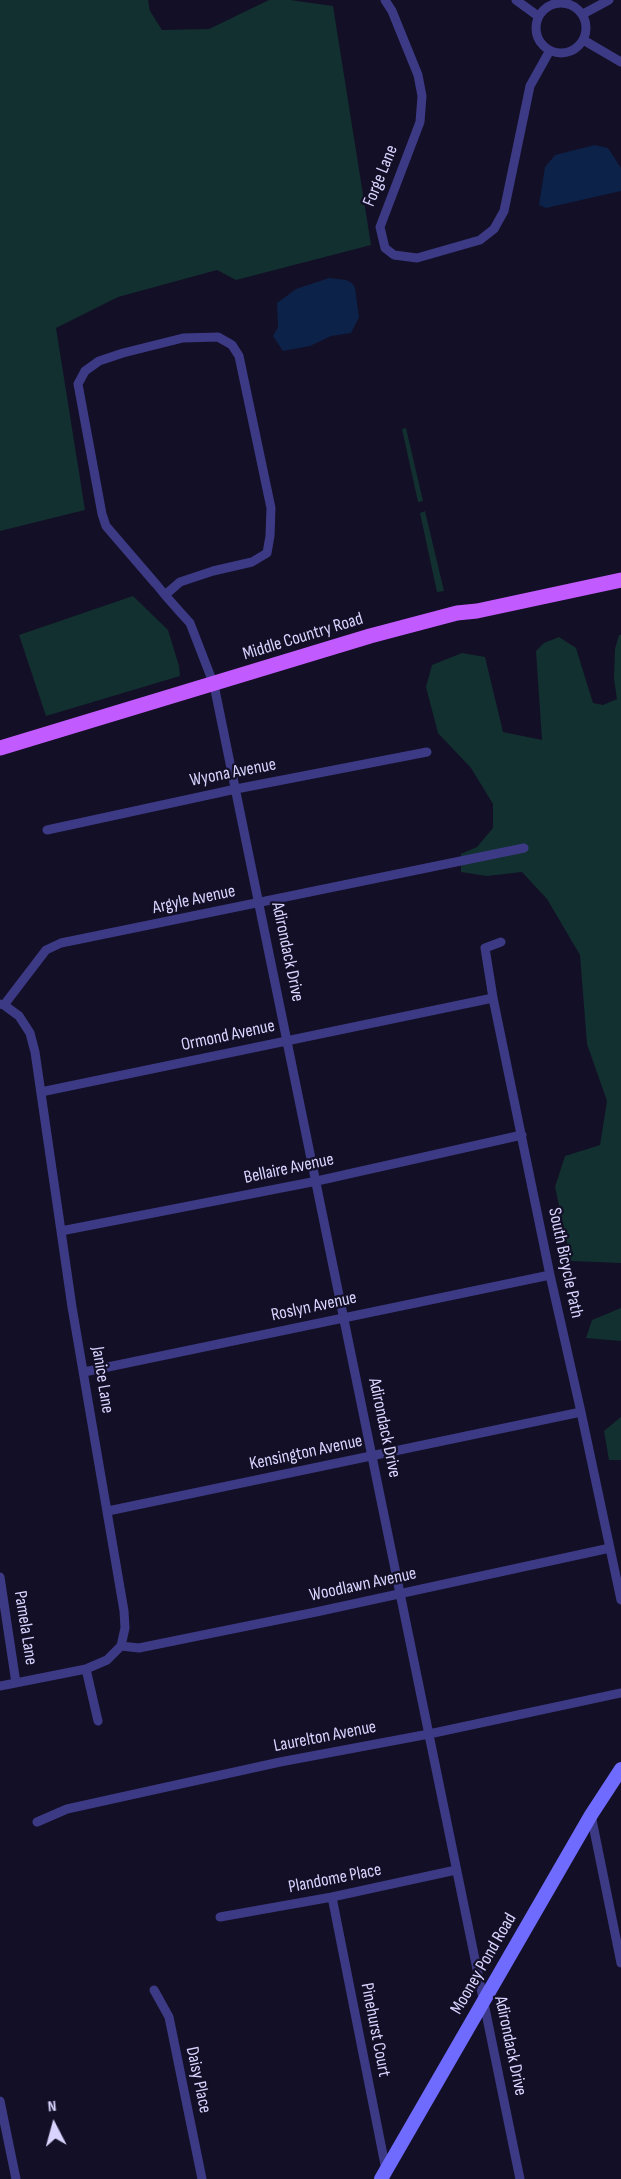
<!DOCTYPE html>
<html>
<head>
<meta charset="utf-8">
<style>
  body { margin:0 }
  #map { position:relative; width:621px; height:2179px; overflow:hidden; background:#130f26; font-family:"Sofia Sans Condensed",sans-serif }
  canvas { display:block }
  .north { position:absolute; left:24px; top:2095px; width:60px; height:60px; -webkit-text-stroke:4px #130f26; paint-order:stroke; rotate:354deg; font-size:16px; font-weight:700; line-height:24px; text-align:center; color:#d9d4ff }
  .north::after { content:''; display:block; margin:auto; width:21px; height:27px; background:#d9d4ff; clip-path:polygon(50% 0,100% 100%,50% 72%,0 100%) }
</style>
</head>
<body>
<div id="map">
<canvas width="621" height="2179"></canvas>
<div class="north">N</div>
</div>
<script>
const ctx = document.querySelector('canvas').getContext('2d');
ctx.lineJoin = 'round';
function fill(path, color) { ctx.fillStyle = color; ctx.fill(path, 'evenodd'); }
const toPath = rows => new Path2D(rows.map(r => 'M' + r).join(''));
function strokePath(path, color, width, dash) { ctx.strokeStyle = color; ctx.lineWidth = width; ctx.lineCap = dash ? 'butt' : 'round'; ctx.setLineDash(dash || []); ctx.stroke(path); }
function drawText(font, color, halo, rows, align = 'center') {
  ctx.font = font + ' "Sofia Sans Condensed",sans-serif'; ctx.lineWidth = 4.5; ctx.setLineDash([]); ctx.textBaseline = 'middle'; ctx.strokeStyle = halo; ctx.fillStyle = color; for (const [text, x, y, turn = 0] of rows) {
    ctx.save(); ctx.translate(x, y); ctx.rotate((+turn || 0) * Math.PI / 180); ctx.textAlign = isNaN(turn) ? turn : align; if (halo) ctx.strokeText(text, 0, 0); ctx.fillText(text, 0, 0); ctx.restore();
  }
}
fill(toPath([
  [0,0,148,0,150,11,162,30,209,29,269,0,290,0,333,6,371,245,236,280,217,270,118,297,56,328,85,510,0,531],
  [406,428,423,501,418,502,402,429],
  [425,511,444,591,437,592,420,513],
  [133,596,168,630,179,666,180,676,46,716,19,635],
  [619,635,621,635,621,1263,571,1261,555,1187,565,1156,600,1145,607,1101,587,1044,580,955,547,899,522,872,487,876,461,872,461,854,477,847,493,828,493,804,471,768,438,733,426,687,432,665,462,653,485,657,503,732,542,740,536,651,544,643,559,637,576,648,593,703,603,705,617,699,614,679,615,649],
  [621,1308,621,1341,586,1338,592,1320],
  [621,1417,621,1460,609,1460,604,1431]
]), '#12302f');
fill(toPath([
  [595,145,608,148,621,168,621,191,546,208,539,205,545,167,555,155],
  [329,278,346,280,352,283,355,288,359,317,351,333,331,336,310,346,283,351,273,336,278,327,277,303,296,289]
]), '#0c2248');
strokePath(toPath([
  [385,0,392,11,418,75,422,96,420,122,380,227,385,248,394,255,417,258,480,240,494,229,504,211,530,86,549,52],
  [516,0,538,16],
  '536 28a25 25 0 1 1 50 0a25 25 0 1 1-50 0Z',
  [583,14,609,0],
  [585,41,621,62],
  [165,595,180,582,213,571,252,562,267,553,270,536,271,508,239,356,232,345,218,337,183,338,123,353,99,361,85,371,78,384,102,514,106,526,155,583,156,584,165,595,180,612,190,623,214,685,520,2179],
  [47,830,236,789,427,752],
  [501,942,485,948,493,998,550,1275,581,1412,621,1600],
  [0,1004,4,1005,19,1016,30,1033,35,1052,72,1307,124,1611,125,1628,121,1646,107,1660,86,1669,0,1686],
  [4,1005,46,950,61,943,524,848],
  [41,1092,493,998],
  [61,1231,317,1181,522,1135],
  [84,1372,550,1275],
  [108,1511,581,1412],
  [0,1577,16,1683],
  [121,1646,139,1648,316,1612,610,1548],
  [86,1669,98,1721],
  [591,1815,621,1963],
  [37,1822,67,1809,280,1762,429,1734,621,1693],
  [332,1897,386,2170],
  [220,1917,332,1897,456,1870],
  [154,1990,169,2017,202,2179],
  [0,2101,16,2179]
]), '#3d3a85', 9);
strokePath(toPath([
  [381,2179,591,1815,621,1769]
]), '#6f6bff', 14);
strokePath(toPath([
  [0,748,370,636,457,613,477,611,621,580]
]), '#c25bff', 15);
drawText('18px', '#d9d4ff', '#130f26', [
  ["Forge Lane",381,176,-68],
  ["Middle Country Road",303,637,-17],
  ["Wyona Avenue",233,773,-11],
  ["Argyle Avenue",194,900,-12],
  ["Adirondack Drive",287,952,78],
  ["Ormond Avenue",228,1036,-12],
  ["Bellaire Avenue",289,1169,-12],
  ["South Bicycle Path",565,1263,78],
  ["Roslyn Avenue",314,1307,-12],
  ["Janice Lane",102,1380,81],
  ["Adirondack Drive",384,1428,78],
  ["Kensington Avenue",306,1453,-12],
  ["Woodlawn Avenue",363,1585,-12],
  ["Pamela Lane",25,1628,81],
  ["Laurelton Avenue",325,1737,-11],
  ["Plandome Place",335,1879,-11],
  ["Mooney Pond Road",484,1964,-60],
  ["Pinehurst Court",375,2030,79],
  ["Adirondack Drive",510,2046,78],
  ["Daisy Place",198,2080,78]
]);
</script>
</body>
</html>
